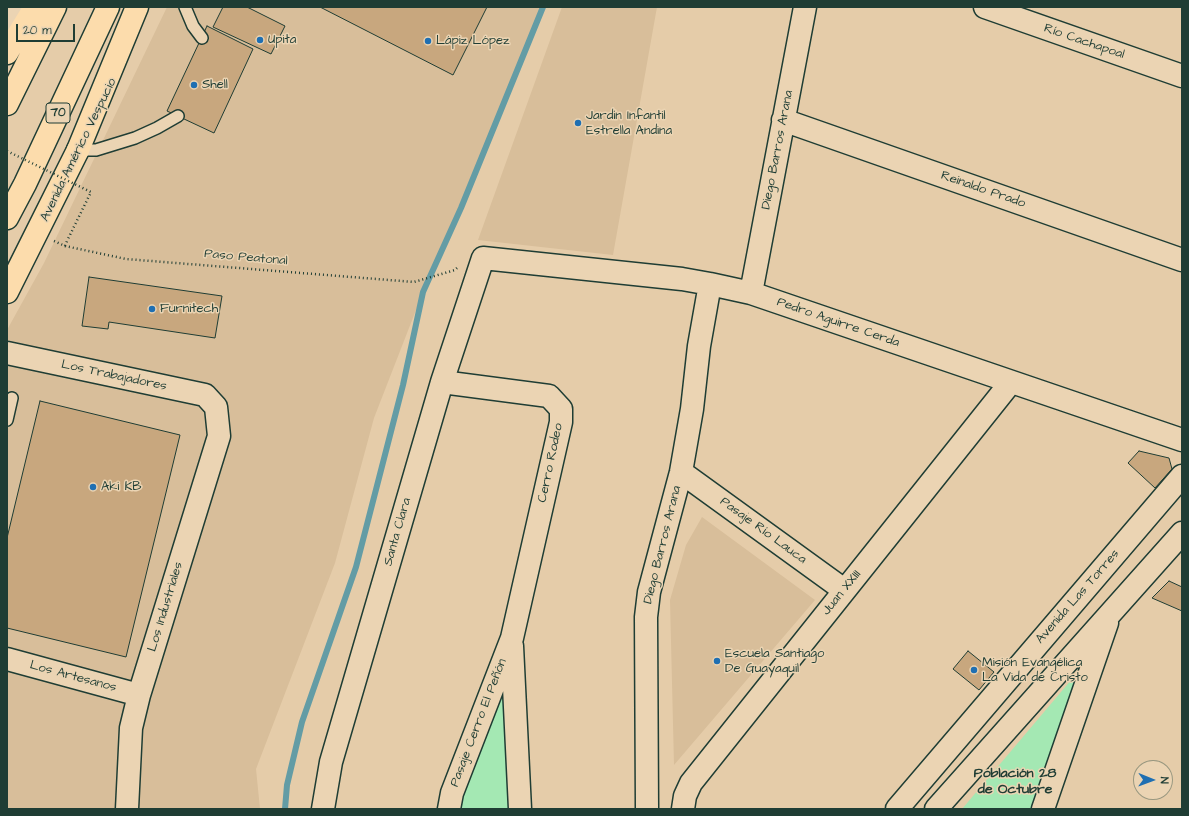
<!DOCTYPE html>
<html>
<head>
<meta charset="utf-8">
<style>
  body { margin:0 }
  #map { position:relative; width:1189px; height:816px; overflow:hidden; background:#e5cca9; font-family:"Architects Daughter",sans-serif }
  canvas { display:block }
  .frame { position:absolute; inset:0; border:8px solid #1f3d34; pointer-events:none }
  .north { position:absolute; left:1133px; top:760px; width:40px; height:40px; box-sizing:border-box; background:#ebd4b3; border:1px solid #999880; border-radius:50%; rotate:91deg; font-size:11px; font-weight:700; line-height:16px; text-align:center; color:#1f3d34 }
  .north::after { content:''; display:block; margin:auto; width:14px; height:18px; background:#1f6fb2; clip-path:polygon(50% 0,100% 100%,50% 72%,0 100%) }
  .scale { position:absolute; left:16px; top:24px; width:59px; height:18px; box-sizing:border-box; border:2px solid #1f3d34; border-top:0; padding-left:5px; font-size:12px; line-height:14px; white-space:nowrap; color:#1f3d34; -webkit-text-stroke:3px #ebd4b3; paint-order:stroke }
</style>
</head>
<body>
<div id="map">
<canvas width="1189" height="816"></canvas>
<div class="frame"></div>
<div class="north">N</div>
<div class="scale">20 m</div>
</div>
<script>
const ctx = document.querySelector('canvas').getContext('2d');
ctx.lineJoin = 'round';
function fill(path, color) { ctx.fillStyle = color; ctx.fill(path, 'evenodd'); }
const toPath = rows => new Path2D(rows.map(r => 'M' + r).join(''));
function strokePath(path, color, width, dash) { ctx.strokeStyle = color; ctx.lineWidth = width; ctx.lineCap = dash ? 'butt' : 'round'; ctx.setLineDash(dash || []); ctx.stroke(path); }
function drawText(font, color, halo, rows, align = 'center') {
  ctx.font = font + ' "Architects Daughter",sans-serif'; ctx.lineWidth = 3; ctx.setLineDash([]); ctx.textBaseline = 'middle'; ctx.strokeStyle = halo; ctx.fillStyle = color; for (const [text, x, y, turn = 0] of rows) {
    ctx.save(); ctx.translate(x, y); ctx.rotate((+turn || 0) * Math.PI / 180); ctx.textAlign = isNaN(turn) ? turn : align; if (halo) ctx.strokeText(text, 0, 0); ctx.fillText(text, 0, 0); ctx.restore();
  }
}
fill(toPath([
  [167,7,543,7,423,292,374,418,335,563,256,769,260,809,7,809,7,330,44,263],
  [562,7,657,7,613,255,478,240],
  [702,517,815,600,674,765,670,600,686,545]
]), '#d8be9a');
fill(toPath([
  [1088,660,1036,809,962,809],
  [506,664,512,809,453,809]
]), '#a4e8b3');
strokePath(toPath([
  [285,809,287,785,302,722,356,567,403,385,423,292,461,208,543,7]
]), '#639ca5', 6);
const building = toPath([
  [223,7,247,7,285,26,271,54,213,27,223,7],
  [320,7,487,7,453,75,320,7],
  [207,26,253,49,214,133,167,111,207,26],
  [89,277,222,296,215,338,109,322,108,329,82,326,89,277],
  [40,401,180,435,126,657,7,628,7,538,40,401],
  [1139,451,1169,458,1172,469,1155,488,1128,463,1139,451],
  [1169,581,1182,587,1182,611,1152,598,1169,581],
  [968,651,994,672,979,690,953,669,968,651]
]);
fill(building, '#c8a77e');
strokePath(building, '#1f3d34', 1);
const lane = toPath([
  [185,7,193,26,202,38],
  [78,150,96,150,135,138,157,128,178,116],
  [7,420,12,398]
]);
const street = toPath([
  [985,7,1182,76],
  [783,120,1182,260],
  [751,293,805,7],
  [7,353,205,395,216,407,219,436,139,695,131,728,127,809],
  [442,382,549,396,561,409,561,422,512,638,452,793,449,809],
  [681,472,844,590],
  [512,646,520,809],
  [7,659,139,695],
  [323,809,331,762,442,382,483,258,682,279,710,284,751,293,1182,440],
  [647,809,646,617,649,592,681,472,692,409,699,346,710,284],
  [683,809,685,796,691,783,1011,382],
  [897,809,1182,476],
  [936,809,1182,533],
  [1043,809,1107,623]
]);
const secondary = toPath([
  [7,23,15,7]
]);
const primary = toPath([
  [7,292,78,150]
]);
const highway = toPath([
  [7,53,35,7],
  [7,104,55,7],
  [78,150,137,7],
  [7,218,25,184,108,7]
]);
strokePath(lane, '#1f3d34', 14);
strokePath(street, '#1f3d34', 25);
strokePath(secondary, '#1f3d34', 25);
strokePath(primary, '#1f3d34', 25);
strokePath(highway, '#1f3d34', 25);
strokePath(toPath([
  [54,241,65,246,126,259,414,282,455,270,457,268],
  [65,246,67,241]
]), '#1f3d34', 2.5, [1, 3]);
strokePath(lane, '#ebd4b3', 11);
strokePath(street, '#ebd4b3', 22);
strokePath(secondary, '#ebd4b3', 22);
strokePath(primary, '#fcdcac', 22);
strokePath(highway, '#fcdcac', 22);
strokePath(toPath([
  [7,151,91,192,67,241]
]), '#1f3d34', 2.5, [1, 3]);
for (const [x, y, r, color] of [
  [260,40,4,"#1f6fb2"],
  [428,41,4,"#1f6fb2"],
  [194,85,4,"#1f6fb2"],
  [578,123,4,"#1f6fb2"],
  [152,309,4,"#1f6fb2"],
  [93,487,4,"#1f6fb2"],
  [717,661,4,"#1f6fb2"],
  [974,670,4,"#1f6fb2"]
]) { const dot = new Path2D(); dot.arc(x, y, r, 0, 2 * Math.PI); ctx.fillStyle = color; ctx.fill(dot); strokePath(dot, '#ebd4b3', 1.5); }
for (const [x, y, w] of [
  [58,113,24]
]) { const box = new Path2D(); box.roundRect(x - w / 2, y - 10, w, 20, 3); ctx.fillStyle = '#ebd4b3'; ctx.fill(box); strokePath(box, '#1f3d34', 1); }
drawText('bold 12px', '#1f3d34', null, [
  ["70",58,113]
]);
drawText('13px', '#1f3d34', '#ebd4b3', [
  ["Upita",268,40],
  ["Lápiz López",436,41],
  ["Shell",202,85],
  ["Jardín Infantil",586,116],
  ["Estrella Andina",586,131],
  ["Furnitech",160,309],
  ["Aki KB",101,487],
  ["Escuela Santiago",725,654],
  ["De Guayaquil",725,669],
  ["Misión Evangélica",982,663],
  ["La Vida de Cristo",982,678]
], 'left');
drawText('13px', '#1f3d34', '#ebd4b3', [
  ["Río Cachapoal",1084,42,19],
  ["Avenida Américo Vespucio",79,150,-64],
  ["Diego Barros Arana",778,150,-79],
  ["Reinaldo Prado",983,190,19],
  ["Paso Peatonal",246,258,5],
  ["Pedro Aguirre Cerda",838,323,19],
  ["Los Trabajadores",114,376,12],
  ["Cerro Rodeo",551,463,-78],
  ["Pasaje Río Lauca",763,531,36],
  ["Santa Clara",398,532,-74],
  ["Diego Barros Arana",663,545,-76],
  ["Juan XXIII",842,593,-51],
  ["Avenida Las Torres",1078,597,-49],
  ["Los Industriales",166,607,-73],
  ["Los Artesanos",73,677,15],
  ["Pasaje Cerro El Peñón",479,723,-69]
]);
drawText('bold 14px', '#1f3d34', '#ebd4b3', [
  ["Población 28",1015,774],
  ["de Octubre",1015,790]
]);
</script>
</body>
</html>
